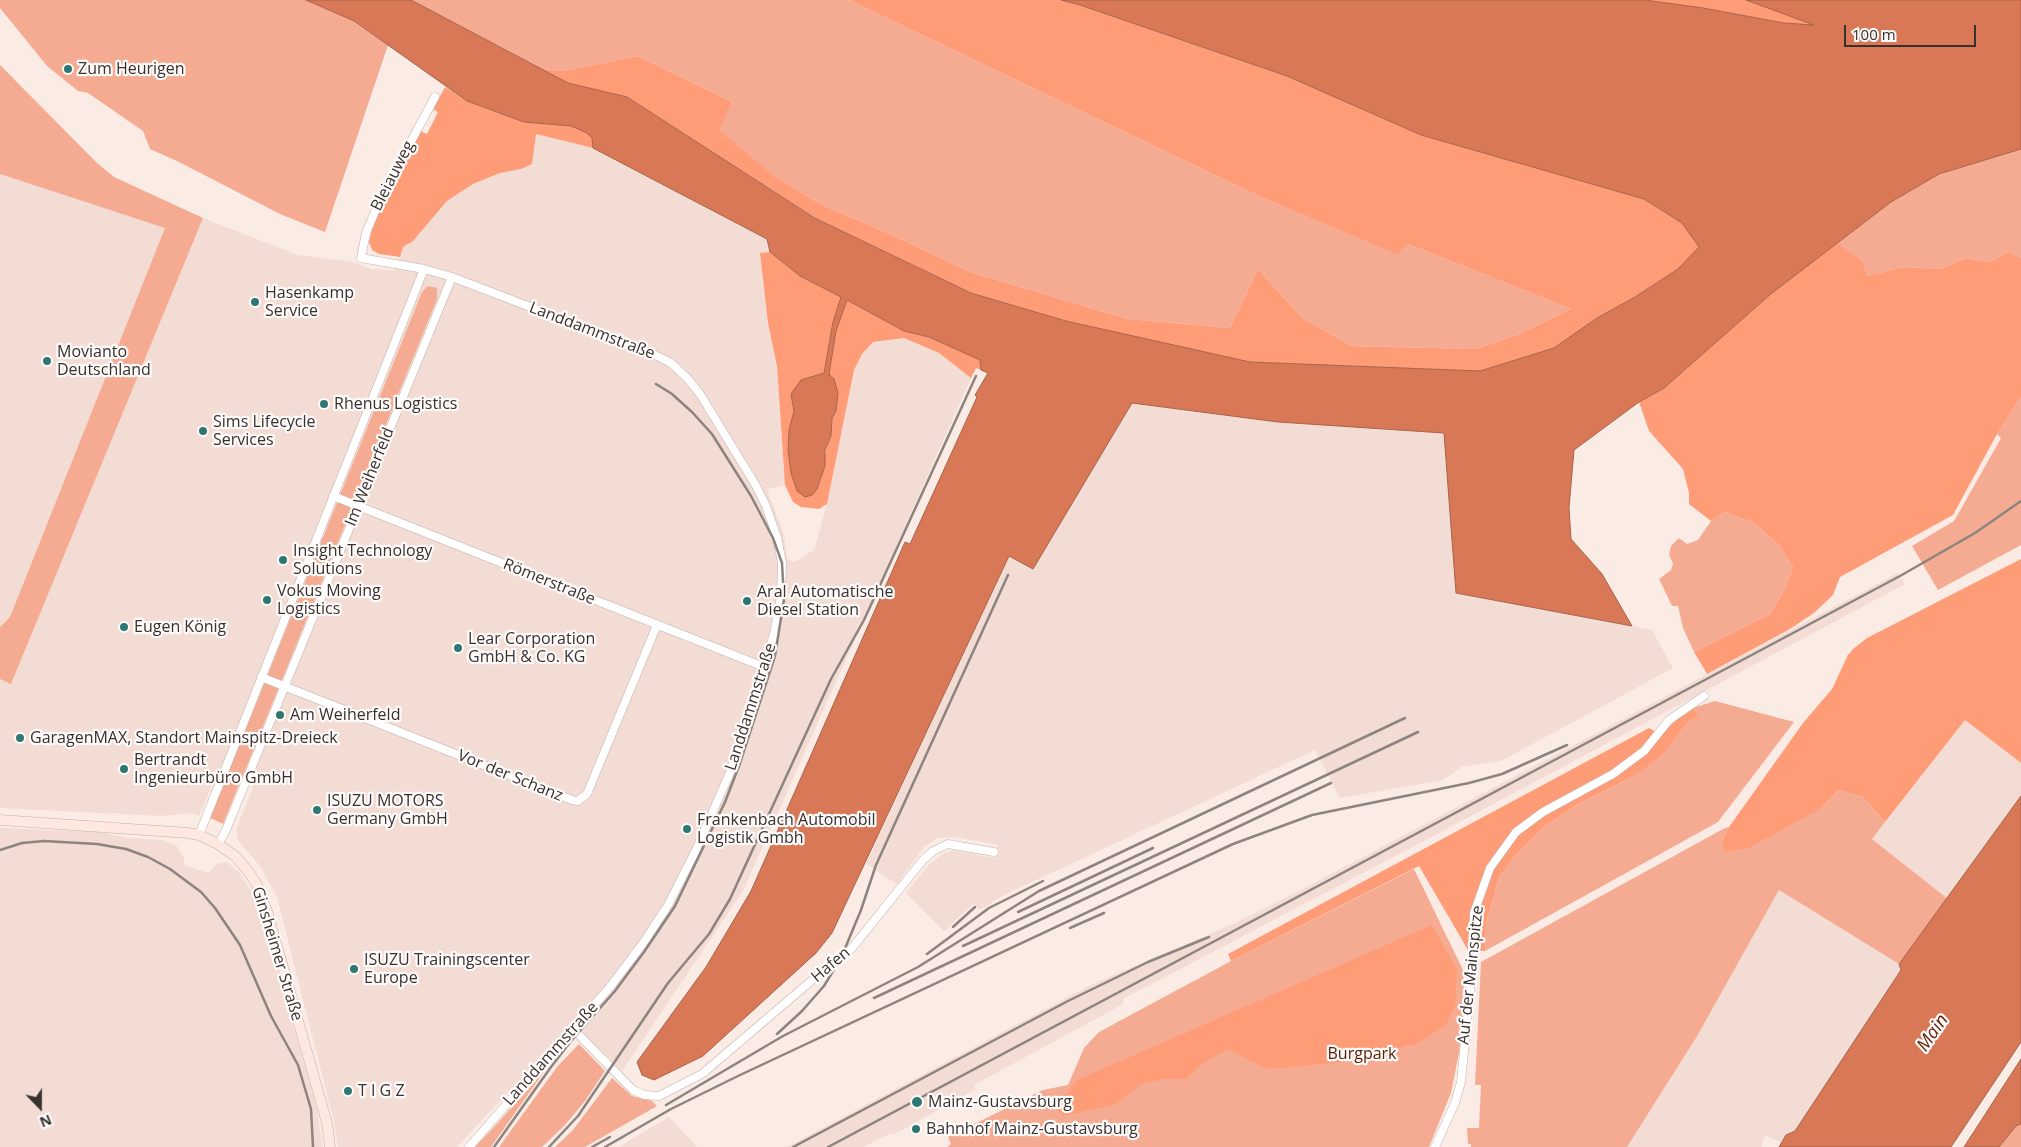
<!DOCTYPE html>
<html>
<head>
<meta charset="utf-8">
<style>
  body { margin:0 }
  #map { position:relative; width:2021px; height:1147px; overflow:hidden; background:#fbebe5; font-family:"Open Sans",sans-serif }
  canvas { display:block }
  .north { position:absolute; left:15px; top:1082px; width:50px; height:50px; -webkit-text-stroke:4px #fefbfa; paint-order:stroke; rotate:158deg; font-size:14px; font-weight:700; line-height:20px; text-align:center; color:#37312f }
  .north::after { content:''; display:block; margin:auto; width:18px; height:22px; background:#37312f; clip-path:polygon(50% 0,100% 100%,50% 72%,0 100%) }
  .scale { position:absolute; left:1844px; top:25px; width:132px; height:22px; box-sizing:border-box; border:2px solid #37312f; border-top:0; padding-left:6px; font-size:15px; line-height:18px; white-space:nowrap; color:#37312f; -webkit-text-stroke:4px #fefbfa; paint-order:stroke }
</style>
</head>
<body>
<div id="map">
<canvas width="2021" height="1147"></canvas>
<div class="north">N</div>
<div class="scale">100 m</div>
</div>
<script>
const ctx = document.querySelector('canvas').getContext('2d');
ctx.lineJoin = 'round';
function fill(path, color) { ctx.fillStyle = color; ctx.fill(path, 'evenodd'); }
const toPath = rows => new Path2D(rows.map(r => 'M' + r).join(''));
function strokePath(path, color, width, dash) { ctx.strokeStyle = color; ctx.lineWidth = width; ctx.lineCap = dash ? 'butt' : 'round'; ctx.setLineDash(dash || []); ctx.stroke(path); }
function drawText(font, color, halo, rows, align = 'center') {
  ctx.font = font + ' "Open Sans",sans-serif'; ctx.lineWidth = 4.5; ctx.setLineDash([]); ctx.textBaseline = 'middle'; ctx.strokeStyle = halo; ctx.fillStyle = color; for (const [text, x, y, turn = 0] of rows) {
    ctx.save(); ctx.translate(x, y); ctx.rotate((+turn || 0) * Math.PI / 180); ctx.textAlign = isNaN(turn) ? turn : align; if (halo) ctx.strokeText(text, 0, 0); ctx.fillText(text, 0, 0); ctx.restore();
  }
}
fill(toPath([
  [536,134,593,148,767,239,770,252,760,253,768,323,777,366,785,485,767,489,784,535,787,559,795,562,814,550,827,504,854,370,862,354,873,342,904,338,939,353,971,378,743,891,622,1071,573,1023,457,1147,338,1147,334,1122,277,897,260,866,239,842,237,837,237,827,256,780,219,768,199,816,192,813,163,816,0,808,0,679,11,683,203,218,298,255,353,262,371,269,395,270,403,247,413,241,447,201,473,184,500,173,521,169],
  [0,174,166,228,10,617,0,627],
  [1132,403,1278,422,1444,433,1457,593,1652,630,1673,668,1501,761,1461,767,1443,780,1340,798,1315,750,1000,897,980,910,973,904,944,931,906,893,928,866,942,854,954,850,994,858,998,845,956,837,937,838,924,847,897,884,866,864,1009,555,1033,568],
  [1898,573,1905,584,1443,831,1123,999,1123,1004,974,1085,976,1089,893,1135,891,1133,863,1147,787,1147,1091,985,1233,924,1299,891],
  [1965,720,2021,763,2021,796,1948,899,1872,839],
  [0,828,100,832,127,838,163,840,176,845,183,856,185,865,208,873,217,864,227,862,240,874,252,893,262,920,317,1108,322,1147,0,1147],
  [1779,890,1899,964,1901,970,1795,1131,1786,1135,1781,1142,1765,1136,1761,1147,1627,1147,1696,1038],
  [669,1117,697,1147,619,1147]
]), '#f3dcd3');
fill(toPath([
  [0,0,306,0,353,21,388,45,325,232,280,214,179,162,150,149,143,131,88,93,78,91,47,66,0,8],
  [411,0,849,0,1263,198,1397,253,1408,244,1571,309,1519,334,1476,349,1351,346,1301,317,1258,269,1230,328,1128,319,970,272,890,234,822,205,776,177,718,130,732,102,638,56,563,71,541,69],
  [0,65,97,163,114,177,203,218,11,684,0,679,0,627,10,617,165,228,0,174],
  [2021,149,2021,258,2009,252,1989,262,1966,258,1940,269,1904,267,1867,276,1836,243,1891,202,1939,174],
  [428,286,437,288,437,299,223,824,210,818,422,292],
  [2021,397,2021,545,1938,590,1912,546,1954,521,1957,516,2001,438,1997,434],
  [1725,512,1754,523,1779,545,1793,567,1785,589,1770,614,1694,652,1683,628,1678,606,1672,606,1659,579,1671,570,1673,563,1669,555,1671,546,1679,538,1687,544,1698,540,1711,521],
  [1715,701,1794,722,1718,822,1485,951,1486,924,1499,878,1515,856,1544,827,1580,803,1624,781,1666,751,1688,722,1697,716,1693,708],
  [1839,790,1863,797,1885,822,1872,839,1948,899,1899,964,1779,890,1696,1038,1627,1147,1471,1147,1471,1144,1468,1144,1467,1128,1479,1128,1481,1085,1475,1085,1481,962,1723,829,1729,827,1722,841,1820,809],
  [1414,869,1463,970,1464,996,1459,1053,1451,1093,1429,1147,947,1147,951,1144,948,1137,1043,1090,1068,1085,1084,1048,1099,1032,1231,961],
  [579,1044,605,1071,585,1101,565,1125,542,1147,499,1147,557,1067],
  [546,1069,491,1147,475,1147,494,1127],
  [612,1078,632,1096,652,1101,657,1106,585,1147,555,1147,573,1130],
  [2021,1120,2021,1147,1999,1147,2016,1126]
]), '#f5ab91');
fill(toPath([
  [849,0,1061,0,1080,5,1287,76,1421,135,1644,199,1682,223,1699,247,1678,269,1635,297,1597,318,1554,348,1480,371,1250,362,1066,321,971,293,816,218,627,97,568,83,541,69,563,71,638,56,732,102,719,130,776,177,822,205,890,234,970,272,1128,319,1230,328,1258,269,1301,317,1351,346,1476,349,1519,334,1571,309,1408,244,1397,254,1263,198],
  [1645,0,1746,0,1817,26,1784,23,1703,8],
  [445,87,467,101,524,122,571,126,587,133,592,138,593,148,536,134,532,164,521,169,500,173,473,184,447,201,413,241,403,247,400,257,379,254,372,250,369,242,373,225,384,194,420,131,427,134,438,112,433,109],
  [1836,243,1861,260,1867,276,1904,267,1940,269,1966,258,1989,262,2009,252,2021,258,2021,397,1997,434,1953,515,1840,577,1833,595,1814,613,1790,629,1707,674,1694,652,1770,614,1785,589,1793,567,1779,545,1754,523,1725,512,1711,521,1689,504,1689,493,1683,469,1649,431,1639,402,1664,388,1772,293],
  [770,252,800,276,841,297,833,322,824,373,813,376,791,394,794,411,789,430,788,451,791,473,817,489,825,466,824,457,831,436,832,418,836,411,834,379,829,375,836,331,847,300,904,331,929,337,980,360,981,370,976,368,971,378,939,353,904,338,873,342,862,354,854,370,827,504,819,509,801,507,793,502,785,485,777,366,768,323,760,253],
  [2021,559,2021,763,1965,720,1885,822,1863,797,1839,790,1820,809,1748,848,1725,852,1722,841,1729,827,1803,723,1832,689,1848,655,1853,649,1867,638],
  [1693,708,1698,716,1688,722,1666,751,1648,766,1624,781,1580,803,1544,827,1515,856,1499,878,1486,924,1485,951,1468,950,1419,866,1231,961,1228,954,1649,728,1656,732,1663,732,1682,715],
  [1432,925,1457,970,1455,1007,1445,1026,1414,1045,1404,1046,1383,1058,1373,1061,1362,1057,1343,1062,1267,1069,1228,1049,1201,1064,1187,1079,1164,1079,1141,1084,1116,1104,1063,1116,1056,1108,1077,1080]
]), '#ff9c78');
const water = toPath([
  [306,0,411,0,568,83,627,97,815,218,971,293,1066,321,1250,362,1480,371,1554,348,1597,318,1635,297,1678,269,1699,247,1682,223,1644,199,1421,135,1287,76,1080,5,1061,0,1645,0,1703,8,1784,23,1814,25,1746,0,2021,0,2021,149,1939,174,1891,202,1772,293,1664,388,1639,402,1574,450,1569,508,1571,539,1602,574,1632,626,1456,593,1444,433,1278,422,1132,403,1033,569,1009,556,832,933,816,953,703,1056,654,1080,642,1075,637,1062,706,967,751,891,905,542,910,544,977,397,975,395,988,373,981,370,980,360,929,337,904,331,847,300,836,331,829,374,834,379,838,393,836,411,832,418,831,436,825,451,825,466,817,489,812,495,805,497,797,491,791,473,788,451,789,430,794,411,791,394,801,380,824,373,833,322,841,297,800,276,770,252,767,239,593,148,592,138,587,133,571,126,524,122,467,101,354,21,306,0],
  [2021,796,2021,1042,1951,1147,1779,1147,1786,1135,1795,1131,1901,970,1899,964,2021,796],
  [2021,1059,2021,1124,2016,1126,1999,1147,1964,1147,2021,1059]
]);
fill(water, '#d87856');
strokePath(water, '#a8634a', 1);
const minor = toPath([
  [435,97,382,195,366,233,361,258,424,269,452,277,653,354,671,363,688,379,700,394,755,484,766,506,777,537,782,563,781,596,774,634,732,768,695,852,668,905,644,942,610,987,469,1147],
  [333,496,764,667],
  [261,677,572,800,578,801,587,794,657,625],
  [199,835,424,269],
  [218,844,226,830,452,277],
  [573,1029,633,1090,644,1095,659,1096,702,1074,824,970,841,958,852,948,923,860,933,851,948,844,994,852],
  [1435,1147,1455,1103,1461,1082,1471,980,1474,913,1490,868,1516,832,1543,812,1613,774,1644,751,1669,720,1704,696]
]);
const secondary = toPath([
  [0,820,188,833,199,835,218,844,235,856,248,871,256,883,267,911,327,1123,330,1147]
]);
strokePath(minor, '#c1b2ad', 9);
strokePath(secondary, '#c1b2ad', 11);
strokePath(minor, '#fff', 8);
strokePath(secondary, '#fee8e0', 10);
strokePath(toPath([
  [0,850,22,843,44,841,97,844,126,849,148,857,170,869,201,892,215,908,240,945,271,1016,298,1065,311,1109,313,1147],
  [1018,912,1153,848],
  [953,927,975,907],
  [1070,928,1104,913],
  [963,946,1418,732],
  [927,954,989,908,1043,881],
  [874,998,1331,783],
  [777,1034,802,1011,824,986,841,958,861,910,876,865,1008,575],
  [666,1105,783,1036,918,967,1039,891,1405,718],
  [494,1147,551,1067,571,1041,615,991,644,952,675,906,725,802,739,766,775,656,784,599,782,563,773,538,751,496,712,434,692,412,672,394,656,384],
  [549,1147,578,1116,668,983,709,934,730,899,831,679,864,620,976,376],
  [592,1147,610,1137],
  [605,1147,671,1109,738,1076,1233,844,1312,815,1469,783,1502,774,1567,745],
  [793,1147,1068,1001,1148,962,1209,937],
  [828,1147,1900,576,1975,533,2021,501]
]), '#8d837f', 2.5);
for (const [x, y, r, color] of [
  [68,69,5,"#2e7773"],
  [255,302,5,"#2e7773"],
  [47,361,5,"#2e7773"],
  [324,404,5,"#2e7773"],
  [203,431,5,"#2e7773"],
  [283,560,5,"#2e7773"],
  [267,600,5,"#2e7773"],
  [747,601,5,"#2e7773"],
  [124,627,5,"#2e7773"],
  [458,648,5,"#2e7773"],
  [280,715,5,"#2e7773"],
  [20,738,5,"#2e7773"],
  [124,769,5,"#2e7773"],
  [317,810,5,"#2e7773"],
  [687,829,5,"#2e7773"],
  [354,969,5,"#2e7773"],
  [348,1091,5,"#2e7773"],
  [917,1102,6,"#2e7773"],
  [916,1129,5,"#2e7773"]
]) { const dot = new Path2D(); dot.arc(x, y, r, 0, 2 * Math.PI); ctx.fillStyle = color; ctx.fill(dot); strokePath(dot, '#fefbfa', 2); }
drawText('16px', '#37312f', '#fefbfa', [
  ["Zum Heurigen",78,69],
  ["Hasenkamp",265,293],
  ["Service",265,311],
  ["Movianto",57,352],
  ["Deutschland",57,370],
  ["Rhenus Logistics",334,404],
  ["Sims Lifecycle",213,422],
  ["Services",213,440],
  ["Insight Technology",293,551],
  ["Solutions",293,569],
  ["Vokus Moving",277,591],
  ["Logistics",277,609],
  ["Aral Automatische",757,592],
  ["Diesel Station",757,610],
  ["Eugen König",134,627],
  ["Lear Corporation",468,639],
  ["GmbH & Co. KG",468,657],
  ["Am Weiherfeld",290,715],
  ["GaragenMAX, Standort Mainspitz-Dreieck",30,738],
  ["Bertrandt",134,760],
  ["Ingenieurbüro GmbH",134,778],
  ["ISUZU MOTORS",327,801],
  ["Germany GmbH",327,819],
  ["Frankenbach Automobil",697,820],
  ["Logistik Gmbh",697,838],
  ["ISUZU Trainingscenter",364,960],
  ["Europe",364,978],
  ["T I G Z",358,1091],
  ["Mainz-Gustavsburg",928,1102],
  ["Bahnhof Mainz-Gustavsburg",926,1129]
], 'left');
drawText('16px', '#37312f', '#fefbfa', [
  ["Bleiauweg",393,176,-63],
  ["Landdammstraße",592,331,21],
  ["Im Weiherfeld",370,477,-68],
  ["Römerstraße",549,582,22],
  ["Landdammstraße",751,707,-72],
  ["Vor der Schanz",510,776,22],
  ["Ginsheimer Straße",277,954,73],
  ["Hafen",831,965,-40],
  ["Auf der Mainspitze",1471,975,-84],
  ["Landdammstraße",551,1054,-48]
]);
drawText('16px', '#5c2006', '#fefbfa', [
  ["Burgpark",1362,1054]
]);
drawText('italic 18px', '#62250c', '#fefbfa', [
  ["Main",1933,1033,-55]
]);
</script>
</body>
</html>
